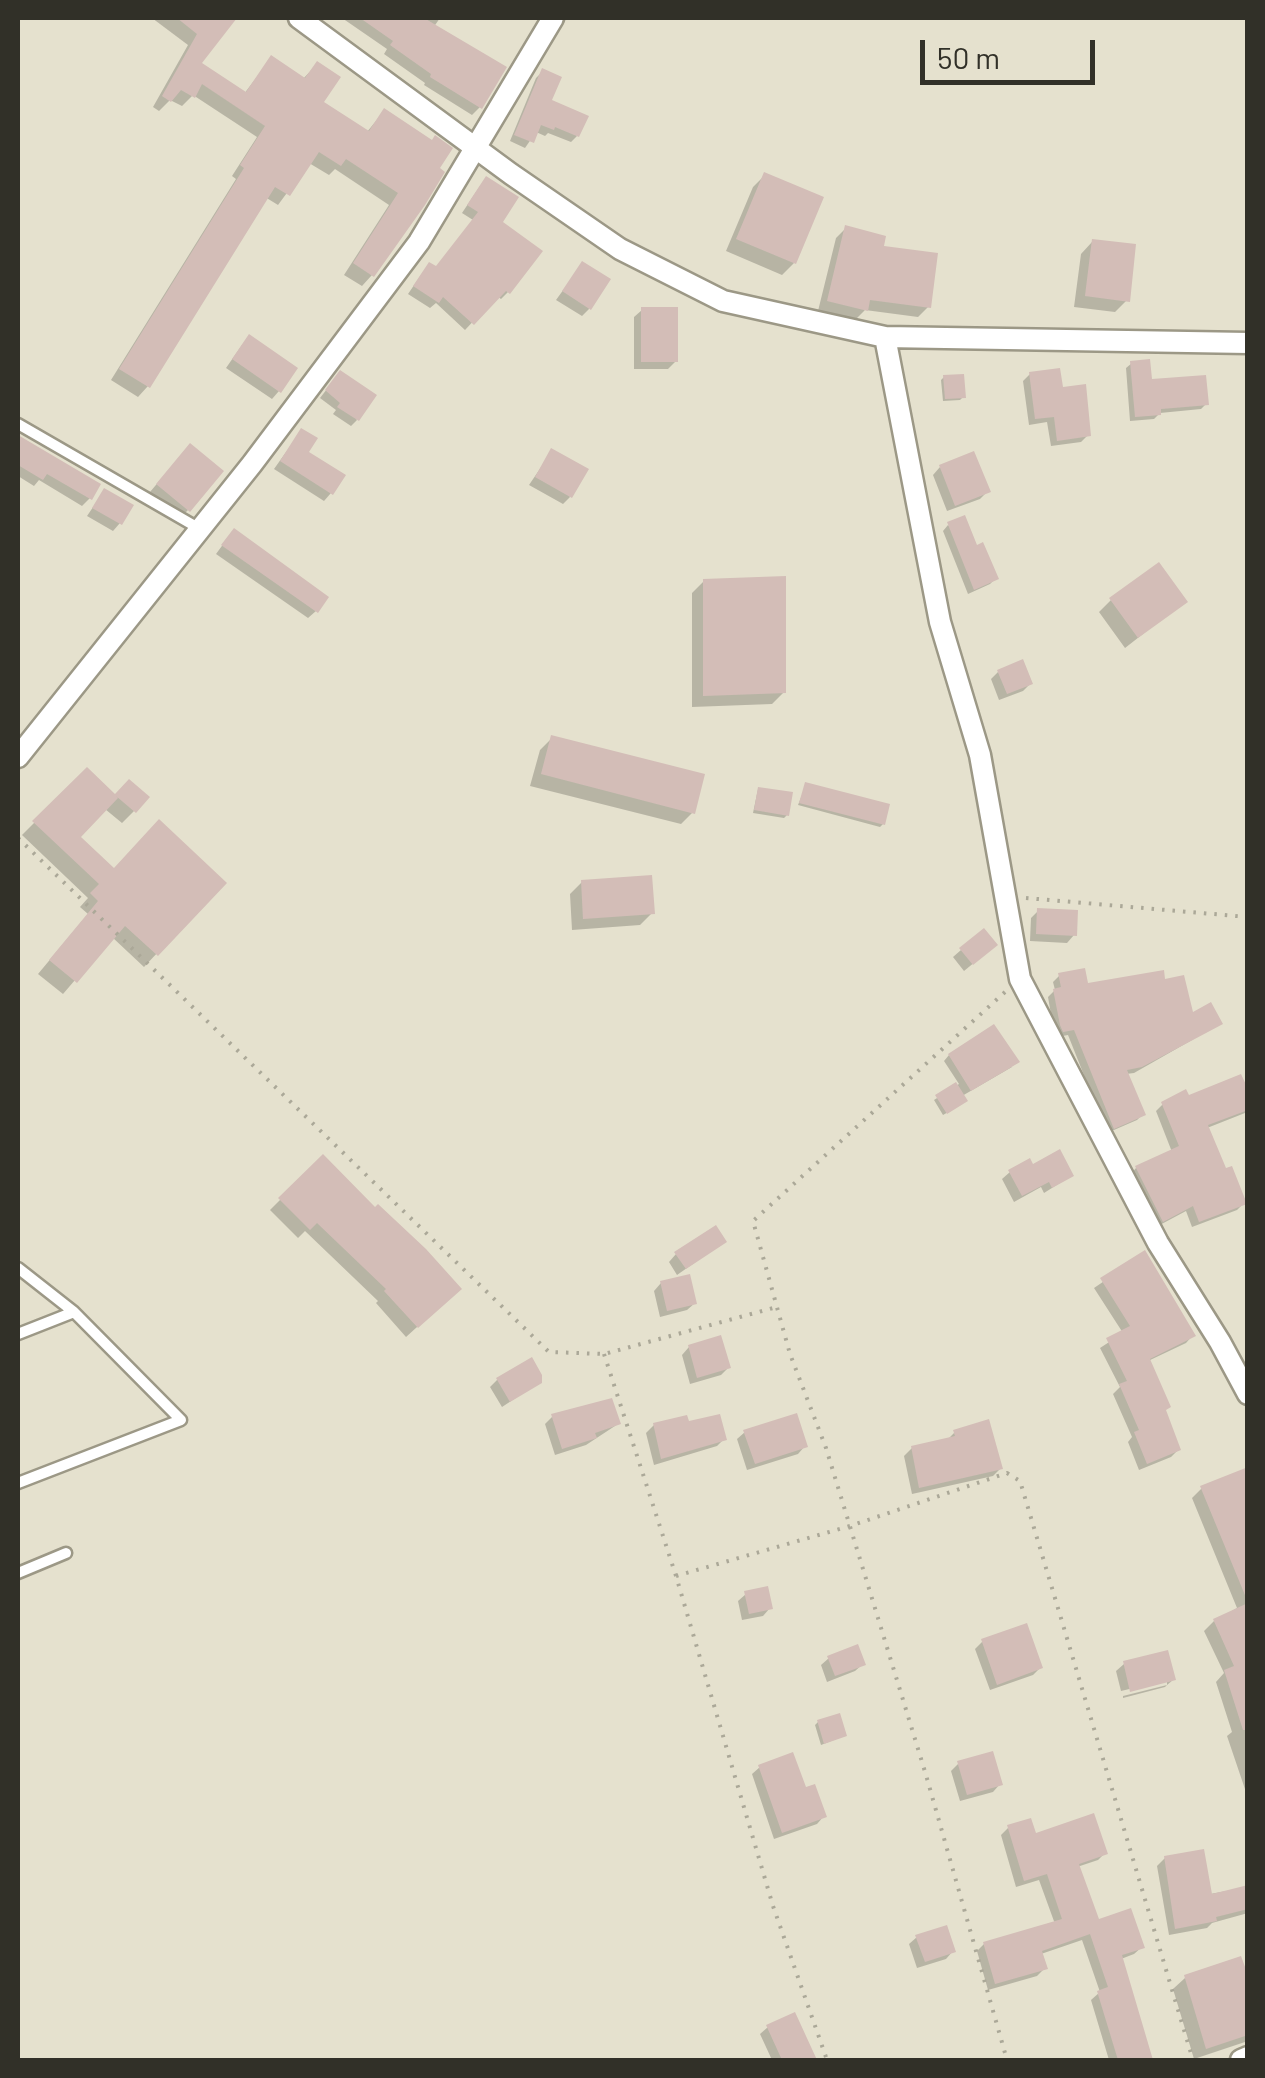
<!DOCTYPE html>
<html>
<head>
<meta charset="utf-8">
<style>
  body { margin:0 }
  #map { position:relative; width:1265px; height:2078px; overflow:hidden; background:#e5e1ce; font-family:Barlow,sans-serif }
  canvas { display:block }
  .frame { position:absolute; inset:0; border:20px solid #313028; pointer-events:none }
  .scale { position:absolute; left:920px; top:40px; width:175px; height:45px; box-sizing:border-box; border:5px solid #313028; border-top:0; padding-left:12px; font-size:30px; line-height:35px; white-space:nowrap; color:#313028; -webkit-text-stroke:8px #e5e1ce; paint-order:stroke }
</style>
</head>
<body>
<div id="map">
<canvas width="1265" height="2078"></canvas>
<div class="frame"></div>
<div class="scale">50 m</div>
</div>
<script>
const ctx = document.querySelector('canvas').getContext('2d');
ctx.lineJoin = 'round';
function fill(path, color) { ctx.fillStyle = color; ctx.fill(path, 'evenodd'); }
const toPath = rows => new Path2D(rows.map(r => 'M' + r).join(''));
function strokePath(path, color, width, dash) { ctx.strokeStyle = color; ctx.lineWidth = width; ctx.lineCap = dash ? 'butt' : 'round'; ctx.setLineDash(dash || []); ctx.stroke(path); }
fill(toPath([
  [152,18,223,18,230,23,198,64,244,94,271,58,303,79,317,64,321,102,367,132,384,111,431,143,372,275,362,286,344,275,389,205,335,169,329,175,309,163,278,205,265,197,148,386,138,397,111,380,236,179,232,176,257,137,193,95,182,106,170,100,159,111,153,107,188,45],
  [342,18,440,18,433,28,480,107,472,115,424,85,425,83,384,54,387,49],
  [543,71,549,101,577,136,571,142,548,133,545,136,536,132,525,148,510,141,536,78],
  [765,175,794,263,782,275,726,251,753,187],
  [480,186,499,223,539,252,508,292,501,299,497,296,465,330,436,303,430,308,408,294,423,272,436,269,473,220,462,213],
  [846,228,881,248,928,307,918,317,865,310,855,320,818,311,836,238],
  [1092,242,1127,300,1115,312,1074,307,1081,254],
  [582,264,589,309,582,316,556,300],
  [642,310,676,361,668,369,634,369,634,317],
  [242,345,279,391,272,399,226,368],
  [1132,363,1149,382,1206,404,1201,409,1160,413,1154,419,1130,421,1126,368],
  [1030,374,1061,390,1088,435,1081,442,1051,446,1047,422,1029,425,1023,381],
  [944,377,963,397,960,400,943,401,941,380],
  [334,380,357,420,351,426,333,414,336,410,320,398],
  [301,431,306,453,331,493,324,501,274,469],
  [18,439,97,485,90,498,82,506,39,480,34,486,18,476],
  [552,451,570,497,563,504,529,485],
  [182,454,188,510,181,517,150,492],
  [940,467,988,491,980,499,947,511,933,475],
  [104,491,120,523,113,531,87,516],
  [948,525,975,548,996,578,990,584,968,594,943,531],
  [227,539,316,611,308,618,216,554],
  [704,581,784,692,772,704,692,707,692,593],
  [1111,600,1184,602,1125,648,1099,612],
  [998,672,1030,684,1023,691,999,700,991,679],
  [552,738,693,812,681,824,530,786,540,750],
  [87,770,114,797,129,782,134,811,122,823,105,809,78,837,114,871,223,883,144,967,112,937,63,994,38,974,88,914,80,907,88,898,22,835],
  [806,785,883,824,880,827,798,805],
  [758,789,787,815,784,818,753,813],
  [582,882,652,913,640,925,572,930,570,894],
  [1038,911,1074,935,1067,943,1030,941,1031,918],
  [961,950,987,952,964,971,953,957],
  [1059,976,1086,985,1163,982,1191,1016,1220,1024,1134,1073,1126,1074,1143,1114,1137,1120,1107,1133,1068,1035,1057,1037,1054,1032,1048,997,1055,990,1053,982],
  [949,1055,1012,1067,962,1096,962,1104,943,1115,934,1100,959,1084,944,1061],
  [1248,1096,1245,1113,1207,1128,1224,1172,1244,1203,1237,1210,1192,1227,1186,1211,1156,1227,1130,1175,1136,1168,1172,1152,1156,1111,1163,1104],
  [323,1157,448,1299,406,1337,376,1303,378,1301,305,1231,298,1238,270,1210],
  [1032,1167,1071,1176,1044,1193,1041,1187,1014,1202,1002,1179,1010,1172],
  [724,1242,677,1275,669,1262,676,1254],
  [1144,1254,1193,1335,1186,1343,1148,1361,1178,1450,1171,1457,1139,1470,1128,1442,1132,1437,1113,1394,1120,1387,1100,1348,1123,1333,1094,1288],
  [661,1283,695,1303,687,1310,660,1317,654,1291],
  [689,1347,728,1368,721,1375,690,1384,682,1355],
  [497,1380,540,1382,502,1407,490,1387],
  [553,1416,618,1424,586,1445,555,1455,545,1424],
  [687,1424,724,1439,717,1446,654,1465,646,1433,654,1425],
  [745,1432,805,1446,798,1454,747,1470,737,1439],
  [955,1432,1001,1468,993,1476,912,1494,904,1456,912,1448,946,1441],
  [1248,1470,1248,1798,1227,1736,1232,1732,1216,1682,1224,1673,1204,1631,1214,1621,1237,1608,1192,1498,1202,1488],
  [746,1594,770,1608,763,1616,742,1620,738,1601],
  [983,1641,1040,1668,1033,1675,990,1690,975,1649],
  [829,1658,863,1664,855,1671,827,1682,821,1665],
  [1124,1664,1173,1680,1167,1685,1167,1680,1121,1691,1116,1671],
  [1167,1685,1165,1687,1123,1698,1123,1696],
  [818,1722,844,1736,821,1745,815,1725],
  [959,1763,1000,1784,993,1792,960,1801,951,1771],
  [760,1767,824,1816,817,1824,774,1839,752,1774],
  [1008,1828,1105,1853,1098,1860,1077,1867,1097,1922,1142,1947,1134,1954,1121,1959,1151,2060,1109,2060,1091,2000,1100,1992,1082,1940,1041,1954,1045,1968,1037,1976,988,1990,977,1951,984,1944,1055,1924,1039,1880,1016,1887,1001,1835],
  [1165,1858,1210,1894,1248,1887,1248,1913,1212,1923,1207,1928,1169,1935,1157,1866],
  [917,1937,953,1951,946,1959,917,1968,909,1944],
  [1185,1978,1248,1983,1248,2041,1194,2059,1173,1989],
  [794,2015,815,2060,772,2060,760,2034,768,2027]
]), '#0003');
fill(toPath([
  [177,18,237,18,202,63,246,92,271,55,305,78,317,61,341,77,324,102,369,131,384,108,432,140,435,135,453,148,440,168,445,172,425,205,374,277,353,263,398,193,346,159,341,166,319,152,290,196,275,187,150,388,119,369,244,168,240,165,265,126,202,84,195,98,181,90,171,102,162,96,197,34],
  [360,18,424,18,507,67,482,109,430,77,431,74,390,45,393,41],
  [542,68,562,77,552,100,589,116,579,137,555,127,554,130,541,125,534,143,514,135],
  [764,172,824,197,796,264,736,239],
  [486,176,519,197,503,222,543,251,510,294,506,291,474,325,443,297,439,303,413,286,429,262,436,266,478,212,467,205],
  [845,225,886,236,884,246,938,253,931,308,870,300,868,311,827,301],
  [1092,239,1136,244,1130,302,1085,296],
  [582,261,611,279,591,310,562,291],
  [641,307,678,307,678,362,641,362],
  [249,334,298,368,281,393,232,359],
  [1150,359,1152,379,1206,375,1209,405,1161,409,1161,415,1135,417,1130,361],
  [1060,368,1063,387,1086,384,1091,436,1057,441,1054,417,1035,419,1029,372],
  [340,370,377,395,359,421,337,407,340,403,325,390],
  [964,374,966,398,945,399,943,375],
  [301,428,318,438,309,452,346,475,333,495,280,461],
  [18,435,101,484,92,500,47,474,43,480,18,465],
  [190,443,224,471,190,512,156,484],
  [551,448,589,469,572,498,535,477],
  [974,451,991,492,955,506,939,465],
  [104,488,134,505,122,525,92,508],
  [965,515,977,545,983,542,999,579,974,590,947,522],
  [234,528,329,597,318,613,221,545],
  [1159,562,1188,602,1138,638,1109,598],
  [786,576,786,693,703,696,703,579],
  [1023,659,1033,684,1007,694,997,670],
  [551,735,705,774,695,814,541,774],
  [87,767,115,794,129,779,150,797,136,813,116,796,118,798,81,837,114,868,159,819,227,883,158,956,125,926,77,983,49,960,98,901,90,893,99,884,32,821],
  [805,782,890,804,885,825,799,803],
  [758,787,793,792,789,816,754,810],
  [652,875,655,914,583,919,581,880],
  [1037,908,1078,910,1077,936,1036,934],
  [984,928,998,945,973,965,959,948],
  [1085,968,1088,983,1164,970,1165,979,1184,975,1193,1012,1211,1002,1223,1024,1142,1067,1127,1070,1146,1115,1114,1129,1074,1030,1063,1032,1060,1025,1053,989,1061,987,1058,973],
  [994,1024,1020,1062,971,1091,948,1054],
  [1241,1074,1248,1089,1248,1110,1208,1125,1226,1168,1232,1166,1247,1204,1199,1222,1193,1206,1163,1222,1135,1166,1179,1146,1161,1102,1186,1089,1189,1095],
  [956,1082,968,1101,947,1114,935,1095],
  [1060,1149,1074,1176,1052,1188,1049,1182,1022,1196,1008,1170,1030,1158,1033,1164],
  [323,1154,375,1207,378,1204,426,1249,462,1289,418,1328,384,1291,386,1289,317,1223,310,1230,278,1198],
  [716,1225,727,1242,686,1269,674,1252],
  [1145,1250,1196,1336,1150,1359,1171,1407,1166,1410,1181,1450,1147,1464,1134,1432,1139,1430,1119,1384,1127,1381,1106,1338,1130,1326,1100,1278],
  [690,1274,697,1304,667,1311,660,1281],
  [721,1335,731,1368,697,1378,688,1345],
  [532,1357,542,1375,542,1383,510,1402,496,1378],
  [612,1398,621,1424,595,1433,597,1438,562,1449,551,1414],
  [797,1413,808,1447,755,1464,743,1430],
  [720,1414,727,1440,661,1459,653,1423,687,1415,689,1421],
  [989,1419,1003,1469,919,1488,911,1446,955,1436,953,1430],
  [1248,1467,1248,1599,1247,1600,1200,1486],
  [768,1586,773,1609,749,1614,744,1591],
  [1248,1603,1248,1730,1243,1730,1224,1670,1234,1666,1213,1619],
  [1027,1623,1043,1668,997,1685,981,1639],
  [858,1644,866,1665,835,1676,827,1656],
  [1168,1650,1176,1680,1130,1692,1123,1661],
  [840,1713,847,1736,824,1744,817,1720],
  [993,1751,1003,1785,967,1795,957,1761],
  [793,1752,806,1787,815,1784,827,1817,782,1833,758,1765],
  [1094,1813,1108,1854,1079,1864,1099,1919,1131,1908,1145,1948,1122,1955,1153,2060,1118,2060,1097,1991,1108,1987,1090,1934,1042,1951,1048,1969,995,1984,983,1942,1062,1919,1047,1874,1024,1881,1007,1825,1031,1818,1036,1833],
  [1204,1849,1212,1894,1248,1885,1248,1909,1216,1917,1217,1921,1175,1929,1164,1856],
  [947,1925,956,1952,925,1962,915,1935],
  [1241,1956,1248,1975,1248,2035,1206,2049,1184,1975],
  [795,2012,817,2060,782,2060,766,2025]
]), '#d3bdb7');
const lane = toPath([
  [18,424,200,529],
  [18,1268,74,1312,18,1334],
  [18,1483,181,1420,74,1312],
  [18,1573,66,1553]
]);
const street = toPath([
  [299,18,511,174,620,249,723,301,885,337,1248,343],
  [885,337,940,622,980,755,1020,979,1158,1243,1220,1342,1248,1394],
  [18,757,252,464,419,242,553,18],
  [1241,2060,1248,2057]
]);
strokePath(lane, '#9c9886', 15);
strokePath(street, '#9c9886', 25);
strokePath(toPath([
  [18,838,549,1352,604,1354,777,1307],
  [1026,898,1248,917],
  [1005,992,753,1221,790,1354,826,1448,926,1775,1007,2060],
  [604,1354,676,1576,773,1906,827,2060],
  [676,1576,850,1526,1007,1473,1020,1481,1193,2060]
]), '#aba898', 4, [2.5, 8]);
strokePath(lane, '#fff', 10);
strokePath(street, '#fff', 20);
</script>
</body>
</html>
